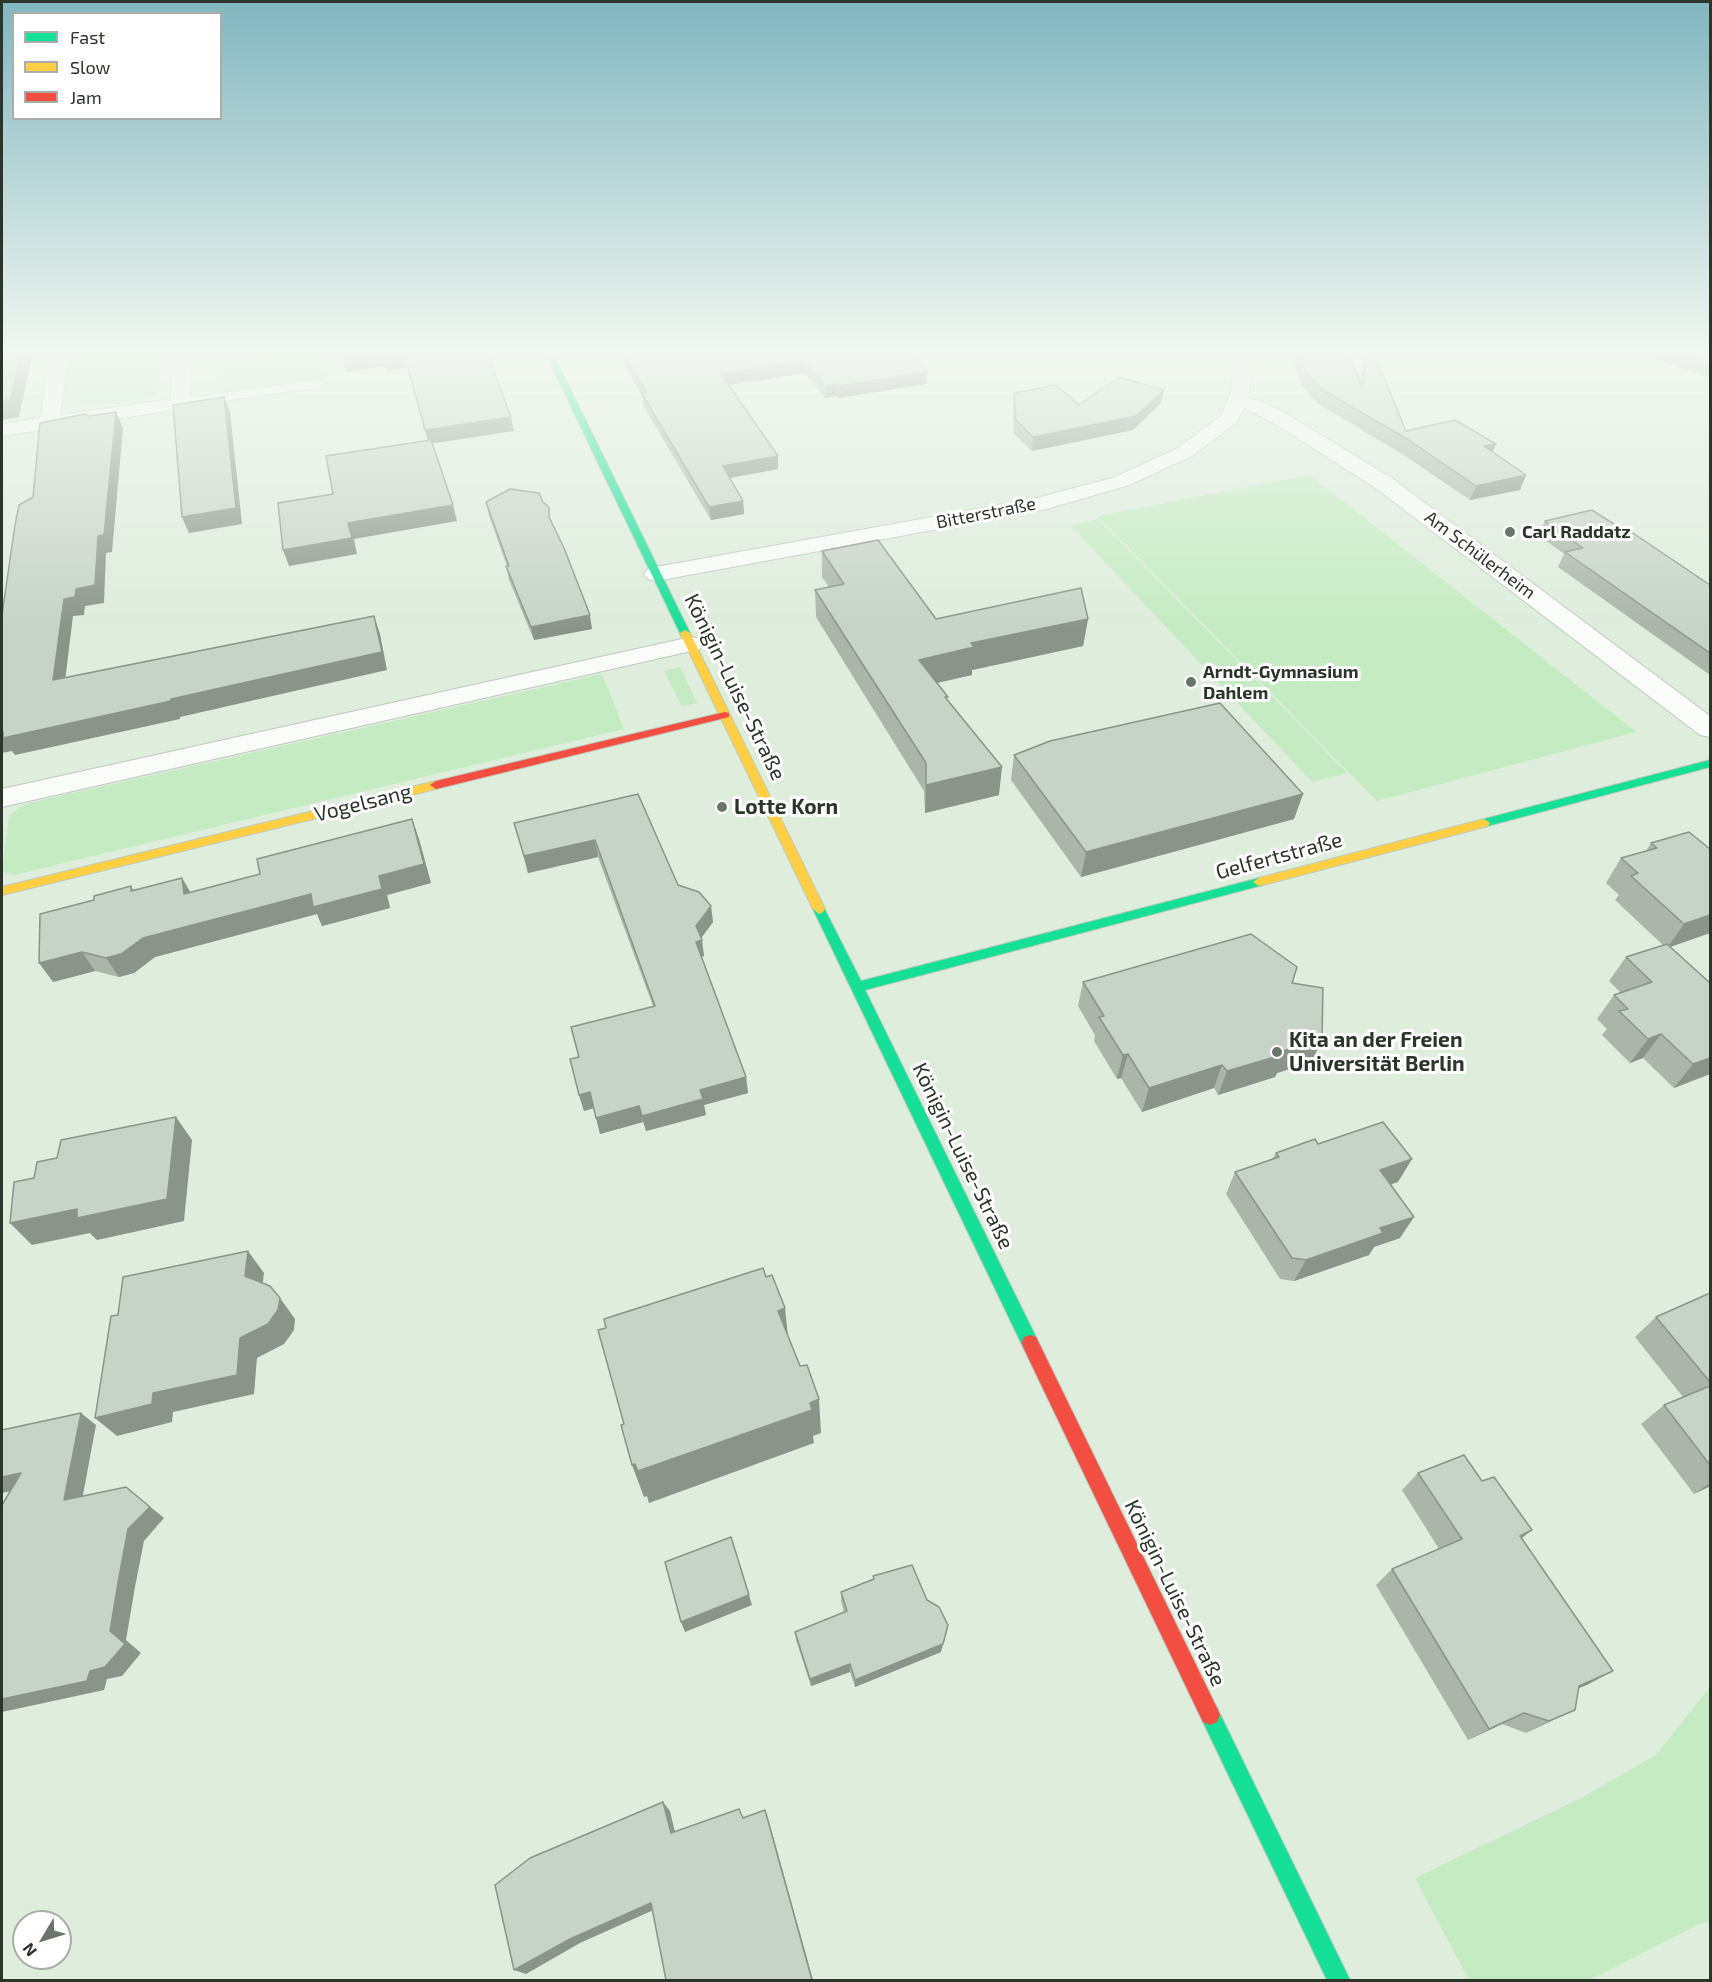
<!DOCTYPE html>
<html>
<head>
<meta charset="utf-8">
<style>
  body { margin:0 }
  #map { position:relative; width:1712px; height:1982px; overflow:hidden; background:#dfeddd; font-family:"Exo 2",sans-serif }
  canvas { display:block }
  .frame { position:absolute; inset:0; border:3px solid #2b352a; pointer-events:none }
  .legend { position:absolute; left:12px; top:12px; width:210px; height:108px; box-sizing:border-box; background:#fff; border:2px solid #aaaeaa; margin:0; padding:8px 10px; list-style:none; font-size:18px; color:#2b352a }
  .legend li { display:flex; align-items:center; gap:12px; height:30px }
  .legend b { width:30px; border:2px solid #aaaeaa }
  .north { position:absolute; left:12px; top:1910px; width:60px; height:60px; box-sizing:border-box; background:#fff; border:2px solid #aaaeaa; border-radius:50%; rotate:232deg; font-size:16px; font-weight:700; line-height:24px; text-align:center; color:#2b352a }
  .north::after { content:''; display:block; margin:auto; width:21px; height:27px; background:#6a7569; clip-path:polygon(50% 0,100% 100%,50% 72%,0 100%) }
</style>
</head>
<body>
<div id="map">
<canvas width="1712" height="1982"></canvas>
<div class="frame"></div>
<ul class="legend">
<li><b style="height:8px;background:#16e098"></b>Fast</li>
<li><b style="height:8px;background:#ffcf43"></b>Slow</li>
<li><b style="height:8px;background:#f24e42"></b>Jam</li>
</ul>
<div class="north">N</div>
</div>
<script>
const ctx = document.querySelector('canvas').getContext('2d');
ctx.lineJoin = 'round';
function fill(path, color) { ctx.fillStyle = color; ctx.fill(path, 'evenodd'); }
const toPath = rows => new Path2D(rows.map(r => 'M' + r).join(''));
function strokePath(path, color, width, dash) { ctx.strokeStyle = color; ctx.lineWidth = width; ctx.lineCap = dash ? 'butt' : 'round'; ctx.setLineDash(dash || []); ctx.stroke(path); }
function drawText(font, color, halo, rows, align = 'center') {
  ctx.font = font + ' "Exo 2",sans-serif'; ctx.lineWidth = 6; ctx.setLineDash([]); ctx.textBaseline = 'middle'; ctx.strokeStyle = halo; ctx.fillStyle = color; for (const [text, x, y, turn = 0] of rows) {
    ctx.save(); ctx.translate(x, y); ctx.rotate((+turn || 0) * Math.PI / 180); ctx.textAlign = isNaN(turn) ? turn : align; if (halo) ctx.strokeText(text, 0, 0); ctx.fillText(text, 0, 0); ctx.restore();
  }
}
fill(toPath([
  [70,351,159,351,159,394,151,398,64,409,62,407],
  [281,351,324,351,329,378,221,393,219,359],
  [1310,475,1636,732,1377,801,1097,516],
  [1098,519,1347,773,1312,782,1070,525],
  [680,667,697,703,682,706,664,671],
  [602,674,624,729,14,875,2,871,9,816,20,807,29,803],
  [1710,1687,1710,1921,1697,1925,1590,1980,1469,1980,1415,1878,1583,1797,1656,1755]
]), '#c5ebc2');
const lane = toPath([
  [317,380,322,381,324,384,322,387,181,407,174,403,181,399,317,380]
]);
const street = toPath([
  [51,351,69,351,60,415,171,399,172,351,190,351,191,403,188,407,181,409,2,436,2,424,40,418,51,351],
  [1230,351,1248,351,1250,387,1248,398,1264,402,1288,415,1393,479,1710,716,1710,737,1700,735,1377,489,1274,423,1244,408,1236,423,1192,456,1129,485,1047,509,656,581,648,579,644,574,648,569,656,567,1037,498,1115,477,1178,448,1221,416,1228,401,1232,387,1230,351],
  [691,637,700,639,703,644,700,649,2,807,2,789,691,637]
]);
const fast = toPath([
  [544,351,552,351,690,633,689,635,681,635,680,633,544,351],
  [1710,760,1710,767,1484,827,1478,823,1484,819,1710,760],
  [1259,878,1265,882,1263,885,865,990,1036,1337,1038,1343,1036,1349,1030,1351,1024,1349,813,909,819,904,823,906,861,981,1259,878],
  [1210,1705,1217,1708,1350,1980,1327,1980,1203,1722,1200,1715,1203,1708,1210,1705]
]);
const slow = toPath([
  [685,630,690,633,825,909,823,912,819,914,813,909,680,633,685,630],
  [436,781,440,782,442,785,440,788,2,895,2,887,436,781],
  [1484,819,1490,823,1488,826,1259,886,1253,882,1259,878,1484,819]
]);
const jam = toPath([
  [725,712,729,713,729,717,436,789,430,785,436,781,725,712],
  [1030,1335,1036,1337,1217,1708,1220,1715,1217,1722,1210,1725,1203,1722,1024,1349,1022,1343,1024,1337,1030,1335]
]);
strokePath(lane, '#becabd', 2);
strokePath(street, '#becabd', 2);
strokePath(fast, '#becabd', 2);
strokePath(slow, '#becabd', 2);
strokePath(jam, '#becabd', 2);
fill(lane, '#fafcfa');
fill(street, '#fafcfa');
fill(fast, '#16e098');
fill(slow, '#ffcf43');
fill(jam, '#f24e42');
fill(toPath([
  [616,351,906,351,927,372,927,384,838,398,837,396,825,398,805,373,728,385,778,456,778,469,729,478,743,501,744,514,711,520,644,407,642,396],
  [1290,351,1348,351,1361,383,1365,351,1373,351,1406,431,1496,444,1493,452,1526,475,1520,490,1470,500,1402,454,1317,403,1301,384],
  [1616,351,1710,351,1710,373,1705,376,1646,356,1644,359],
  [1164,390,1161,403,1133,430,1032,451,1014,434,1013,406,1014,393,1079,405],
  [486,502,551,521,592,629,534,640,509,580,506,566,507,566,489,516],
  [1545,521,1710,585,1710,675,1558,567,1564,554,1538,535],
  [822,551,936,619,1088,619,1083,646,972,670,972,675,937,683,999,795,925,813,924,791,816,617,815,590,829,587,822,577],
  [1014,755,1303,794,1294,819,1081,877,1011,780],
  [638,794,678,885,713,922,701,938,704,956,701,957,746,1077,748,1093,704,1105,706,1115,646,1131,643,1122,600,1134,594,1108,584,1111,579,1095,653,1006,598,857,528,873,514,823],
  [412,819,419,839,431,883,387,895,390,908,322,926,317,914,155,957,134,973,119,977,95,971,53,982,94,900,131,886,134,890,182,878,190,892,260,874],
  [1689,832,1710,933,1670,947,1710,983,1710,1074,1674,1088,1643,1058,1630,1063,1602,1035,1607,1029,1597,1019,1614,995,1621,993,1609,981,1626,957,1663,945,1615,900,1619,895,1606,883,1621,858,1646,851,1651,843],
  [1083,982,1292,983,1322,1038,1312,1062,1277,1073,1275,1077,1218,1095,1214,1088,1142,1112,1121,1078,1117,1079,1094,1041,1095,1035,1078,1006],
  [1276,1153,1398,1182,1390,1184,1400,1238,1374,1247,1369,1255,1294,1281,1280,1279,1226,1194,1235,1172,1272,1159],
  [1710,1293,1710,1489,1709,1487,1694,1494,1641,1424,1664,1405,1683,1397,1635,1337,1656,1317],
  [1418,1473,1482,1481,1532,1530,1522,1538,1589,1684,1579,1688,1551,1721,1526,1733,1502,1724,1468,1740,1376,1585,1392,1569,1439,1549,1402,1490],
  [873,1576,941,1652,855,1687,850,1672,811,1686,796,1640,795,1632,844,1612,841,1601,841,1592,873,1579]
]), '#abb5aa');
fill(toPath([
  [22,351,33,351,19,417,2,420,2,401],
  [1647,351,1649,351,1646,356,1644,359],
  [381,352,404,354,408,367,386,371,385,366,346,372,342,358],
  [804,361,805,373,722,386,721,374],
  [1710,365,1710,373,1705,376],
  [927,372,927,384,838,398,838,386],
  [837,384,837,396,825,398,825,386],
  [1164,390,1161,403,1133,430,1032,451,1033,437],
  [224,397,230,412,242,524,189,533,182,517],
  [116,412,123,428,112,552,106,553,104,603,85,606,84,615,73,616,63,697,53,680,64,599,76,589,98,536],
  [511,417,514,431,429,444,425,430],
  [1496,444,1490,458,1484,446],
  [778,456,778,469,724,479,723,466],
  [1526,475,1520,490,1470,500,1476,486],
  [743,501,744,514,711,520,709,507],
  [453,505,457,521,354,539,357,554,289,566,283,550,348,523],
  [590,615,592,629,534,640,531,627],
  [374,616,380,634,387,670,180,717,180,719,15,755,12,751,2,753,2,733,171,699],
  [1088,619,1083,646,972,670,972,675,918,687,919,660,971,643],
  [1002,767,999,795,925,813,926,785],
  [1303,794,1294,819,1081,877,1086,852],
  [412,819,419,839,431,883,387,895,390,908,322,926,317,914,155,957,134,973,119,977,106,958,143,938,379,876],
  [595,840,598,857,528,873,524,856],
  [182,878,193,897,184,894],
  [711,906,713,922,699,941,702,940,704,956,698,958,696,942,696,926],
  [1710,915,1710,933,1667,948,1684,924],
  [82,952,95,971,53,982,39,963],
  [1661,1034,1643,1058,1630,1063,1648,1039],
  [1322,1038,1312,1062,1277,1073,1275,1077,1218,1095,1227,1071,1283,1051],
  [1128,1054,1121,1078,1117,1079,1123,1055],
  [1710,1058,1710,1074,1674,1088,1693,1064],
  [1222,1065,1214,1088,1142,1112,1149,1088],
  [746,1077,748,1093,704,1105,706,1115,646,1131,642,1116,700,1090],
  [590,1092,594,1108,584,1111,579,1095],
  [639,1106,643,1122,600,1134,596,1118],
  [176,1117,192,1140,184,1221,97,1240,90,1233,32,1245,10,1223],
  [1412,1159,1398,1182,1367,1193,1380,1170],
  [1414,1217,1400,1238,1374,1247,1369,1255,1294,1281,1306,1260,1380,1228],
  [248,1251,264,1273,261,1297,245,1276],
  [280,1298,295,1319,294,1330,284,1344,257,1358,254,1394,173,1412,172,1422,117,1436,95,1418,153,1393,240,1338],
  [785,1308,789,1345,778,1311],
  [819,1399,821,1433,813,1436,814,1443,649,1503,647,1496,644,1497,632,1465],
  [81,1413,96,1425,80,1511,64,1500],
  [21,1473,38,1485,2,1493,2,1477],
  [1710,1483,1710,1486,1694,1494],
  [126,1487,164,1518,144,1541,135,1587,126,1640,141,1653,122,1676,107,1679,104,1690,2,1712,2,1699,90,1671,110,1631],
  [1532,1530,1511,1546,1520,1536],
  [749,1595,752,1605,685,1632,681,1622],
  [948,1625,941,1652,855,1687,855,1680],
  [850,1664,850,1672,811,1686,810,1679],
  [1613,1671,1589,1684,1555,1698,1579,1686],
  [1575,1710,1551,1721,1526,1733,1549,1721],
  [1524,1713,1502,1724,1468,1740,1489,1729],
  [663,1802,670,1811,677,1841,671,1833],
  [765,1810,768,1818,813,1980,812,1980],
  [651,1903,658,1908,580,1943,526,1974,514,1970,570,1939]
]), '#8b948b');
const building = toPath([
  [2,351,22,351,10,400,2,401,2,351],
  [340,351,486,351,511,417,425,430,404,354,382,357,381,352,342,358,340,351],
  [622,351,906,351,927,372,838,386,837,384,825,386,804,361,721,374,778,456,723,466,743,501,709,507,642,394,646,392,622,351],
  [1298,351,1348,351,1362,387,1367,351,1373,351,1406,431,1455,420,1496,444,1484,446,1526,475,1476,486,1407,439,1321,389,1304,370,1298,351],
  [1671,351,1710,351,1710,364,1671,351],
  [1119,377,1164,390,1136,416,1033,437,1016,420,1014,393,1056,385,1079,405,1119,377],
  [224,397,236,508,182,517,173,405,224,397],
  [116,412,104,535,98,536,95,585,76,589,75,597,64,599,53,680,374,616,382,652,171,699,171,701,3,738,3,732,2,733,2,615,15,525,19,505,33,497,40,423,85,414,90,416,116,412],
  [431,440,453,505,348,523,352,538,283,550,278,503,333,494,326,456,431,440],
  [510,489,539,493,543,502,549,507,549,517,564,548,590,615,531,627,506,566,509,566,486,502,510,489],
  [1592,510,1620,528,1624,527,1710,585,1710,653,1565,552,1583,548,1545,521,1592,510],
  [878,540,936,619,1081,588,1088,619,971,643,974,647,919,660,948,697,945,697,1002,767,926,785,926,763,815,590,844,584,822,551,878,540],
  [1220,703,1303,794,1086,852,1014,755,1050,741,1220,703],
  [638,794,678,885,699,892,711,906,696,926,702,940,696,942,746,1077,700,1090,703,1099,642,1116,639,1106,596,1118,590,1092,579,1095,570,1059,579,1057,571,1027,655,1006,595,840,524,856,514,823,638,794],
  [412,819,424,864,379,876,382,889,313,907,311,894,143,938,121,954,106,958,82,952,39,963,40,914,94,900,94,896,131,886,131,891,182,878,184,894,260,874,257,859,412,819],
  [1689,832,1710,849,1710,915,1684,924,1631,876,1638,873,1621,858,1657,848,1651,843,1689,832],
  [1251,934,1297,967,1292,983,1323,988,1322,1038,1283,1051,1285,1054,1227,1071,1222,1065,1149,1088,1128,1054,1123,1055,1099,1017,1104,1016,1083,982,1251,934],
  [1667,944,1710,983,1710,1058,1693,1064,1661,1034,1648,1039,1619,1011,1628,1009,1614,995,1652,982,1626,957,1667,944],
  [176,1117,167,1199,77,1218,77,1209,10,1223,14,1182,34,1178,37,1162,57,1158,61,1140,176,1117],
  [1383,1122,1412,1159,1380,1170,1414,1217,1380,1228,1383,1233,1306,1260,1292,1258,1235,1172,1279,1157,1276,1153,1315,1139,1318,1144,1383,1122],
  [248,1251,245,1276,270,1286,280,1298,278,1310,268,1324,240,1338,237,1375,153,1393,152,1404,95,1418,111,1316,118,1315,123,1277,248,1251],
  [763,1268,766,1277,772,1275,785,1308,778,1311,800,1366,807,1365,819,1399,810,1403,812,1410,638,1471,635,1464,632,1465,621,1425,624,1424,598,1330,606,1328,604,1319,763,1268],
  [1710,1293,1710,1382,1656,1317,1710,1293],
  [1710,1386,1710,1465,1664,1405,1710,1386],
  [81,1413,64,1500,126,1487,150,1507,128,1529,119,1577,110,1631,125,1644,105,1667,90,1671,87,1681,2,1699,2,1505,21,1473,2,1477,2,1430,81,1413],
  [1464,1455,1482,1481,1494,1477,1532,1530,1520,1536,1613,1671,1579,1686,1575,1710,1549,1721,1524,1713,1489,1729,1392,1569,1462,1539,1418,1473,1464,1455],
  [731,1537,749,1595,681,1622,665,1562,731,1537],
  [912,1565,927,1600,939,1607,948,1625,943,1644,855,1680,850,1664,810,1679,795,1632,847,1611,841,1592,874,1579,873,1576,912,1565],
  [663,1802,671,1833,739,1809,743,1818,765,1810,812,1980,666,1980,651,1903,570,1939,514,1970,495,1885,530,1858,663,1802]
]);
fill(building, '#c7d3c6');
strokePath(building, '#8b948b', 1.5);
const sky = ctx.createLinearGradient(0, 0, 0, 628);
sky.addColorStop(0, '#81b6c0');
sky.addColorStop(0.56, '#f1f7f0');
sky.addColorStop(1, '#f1f7f000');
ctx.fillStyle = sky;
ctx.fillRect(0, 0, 1712, 628);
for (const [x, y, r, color] of [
  [1510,532,6,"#6a7569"],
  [1191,682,6,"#6a7569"],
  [722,807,6,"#6a7569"],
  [1277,1052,6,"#6a7569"]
]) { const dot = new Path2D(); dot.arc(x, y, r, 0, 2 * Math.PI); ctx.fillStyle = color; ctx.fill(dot); strokePath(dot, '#fff', 2); }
drawText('18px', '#2b352a', '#fff', [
  ["Bitterstraße",986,513,-11],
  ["Am Schülerheim",1480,555,37]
]);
drawText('bold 18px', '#2b352a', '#fff', [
  ["Carl Raddatz",1522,532],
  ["Arndt-Gymnasium",1203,672],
  ["Dahlem",1203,693]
], 'left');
drawText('21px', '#2b352a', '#fff', [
  ["Königin-Luise-Straße",735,687,64],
  ["Vogelsang",363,803,-14],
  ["Gelfertstraße",1279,856,-15],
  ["Königin-Luise-Straße",963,1156,64],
  ["Königin-Luise-Straße",1175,1593,64]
]);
drawText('bold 21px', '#2b352a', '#fff', [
  ["Lotte Korn",734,807],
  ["Kita an der Freien",1289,1040],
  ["Universität Berlin",1289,1064]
], 'left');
</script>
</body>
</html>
